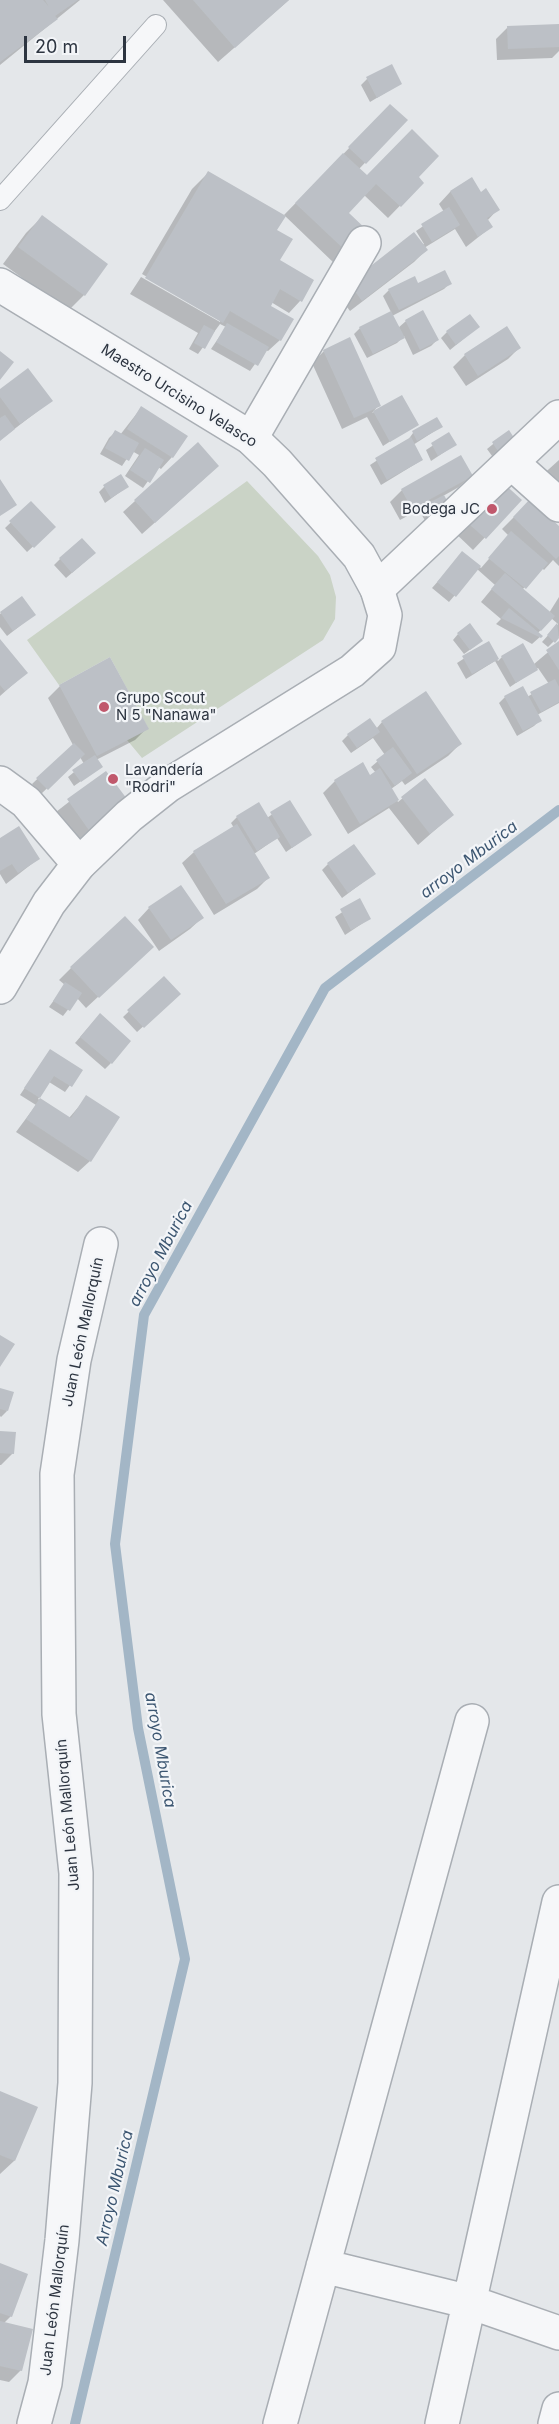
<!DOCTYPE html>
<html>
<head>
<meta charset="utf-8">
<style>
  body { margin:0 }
  #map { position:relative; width:559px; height:2424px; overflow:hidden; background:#e4e7ea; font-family:Inter,sans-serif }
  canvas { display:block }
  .scale { position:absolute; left:24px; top:36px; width:102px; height:27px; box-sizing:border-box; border:3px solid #2d3541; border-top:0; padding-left:8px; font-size:18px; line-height:21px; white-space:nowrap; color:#2d3541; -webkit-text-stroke:4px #f3f5f8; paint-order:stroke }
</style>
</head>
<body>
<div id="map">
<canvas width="559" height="2424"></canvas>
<div class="scale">20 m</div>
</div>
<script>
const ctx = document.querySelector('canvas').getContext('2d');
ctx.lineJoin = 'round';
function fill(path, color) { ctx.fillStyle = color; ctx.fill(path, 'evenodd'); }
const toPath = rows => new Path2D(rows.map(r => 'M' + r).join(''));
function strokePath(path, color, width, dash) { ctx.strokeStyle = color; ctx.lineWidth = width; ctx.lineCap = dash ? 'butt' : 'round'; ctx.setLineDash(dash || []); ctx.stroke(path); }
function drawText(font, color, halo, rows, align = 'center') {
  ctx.font = font + ' Inter,sans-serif'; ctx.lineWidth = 4.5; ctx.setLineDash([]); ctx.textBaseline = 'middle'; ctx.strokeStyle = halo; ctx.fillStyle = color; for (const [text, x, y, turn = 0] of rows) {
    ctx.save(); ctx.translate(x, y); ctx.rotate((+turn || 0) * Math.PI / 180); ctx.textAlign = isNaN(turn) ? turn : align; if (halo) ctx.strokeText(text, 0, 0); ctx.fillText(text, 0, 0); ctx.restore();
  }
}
fill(toPath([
  [247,481,318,556,330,575,336,597,335,619,323,640,142,758,127,740,148,728,110,657,59,685,27,640]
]), '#cad3c6');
fill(toPath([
  [0,0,80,0,0,65],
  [163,0,289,0,218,62],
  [559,26,559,51,552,58,497,60,496,39,508,27],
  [367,79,400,84,370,102,361,85],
  [390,106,406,120,359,169,367,177,417,178,422,183,388,218,364,195,346,213,366,232,335,264,284,215],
  [208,173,275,231,278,261,312,281,300,301,289,313,271,302,269,306,280,340,268,351,265,350,250,371,211,349,226,327,220,324,198,354,189,349,198,333,130,294,141,277,220,322,220,319,142,274,192,189],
  [471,179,480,194,498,209,487,221,491,227,466,247,455,229,424,248,426,250,414,262,350,311,338,295,424,244,416,231,444,212,439,204,450,192],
  [42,217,106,265,84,295,68,311,3,264,26,233],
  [450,283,444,289,392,316,398,328,406,321,437,340,431,346,413,355,404,336,397,343,367,358,354,334,360,328,391,312,383,296,389,290,418,285],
  [478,327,450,350,441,338,447,332],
  [519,348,508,359,466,386,453,367,465,355],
  [324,351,379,405,372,413,402,397,417,424,383,446,367,417,342,429,312,363],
  [0,391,51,401,0,440],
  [141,408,172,457,161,469,158,467,143,488,125,476,139,455,132,451,122,466,100,454,109,438,115,432,120,435],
  [437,419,441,427,413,445,422,460,381,485,370,465,408,440,413,433],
  [508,432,495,460,487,449],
  [449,435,455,445,431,461,426,450],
  [559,460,559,503,539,478],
  [471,476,459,487,443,496,430,529,420,512,424,507,400,520,390,502,402,490],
  [205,478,142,534,123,512,135,501],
  [104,487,127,487,105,503,99,492],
  [520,500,473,550,452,530],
  [530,501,559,528,559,566,553,560,544,570,542,568,522,590,549,613,559,597,559,636,548,647,542,642,558,624,551,618,538,633,541,636,532,644,496,624,501,619,481,602,495,585,477,569,449,602,432,588,463,553,481,568,509,536,502,529],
  [31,503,54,527,27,552,5,528],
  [60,559,88,559,66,578,54,565],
  [21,598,34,615,7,636,0,627,0,614],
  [458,634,475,646,464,654,453,640],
  [0,642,26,673,0,696],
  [488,643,498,661,502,657,534,664,559,643,559,703,537,715,540,720,534,726,517,736,499,703,505,697,527,697,549,684,538,668,510,687,495,661,466,679,457,663],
  [60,686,147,728,135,740,96,760,101,767,74,786,68,777,84,764,80,757,41,794,32,784,73,745,48,698],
  [382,722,460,744,448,756,405,785,402,781,391,789,398,802,425,780,452,815,418,845,389,808,348,834,323,793,335,781,369,777,376,773,371,767,385,755,373,738,351,753,342,741,348,735,376,729],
  [106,773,119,819,81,846,56,812],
  [289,802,310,835,286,852,277,838,254,854,268,878,257,889,214,915,182,863,194,852,234,828,231,823,237,817,267,818],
  [0,840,38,859,6,884,0,874],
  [328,864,374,874,342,898,322,870],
  [359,901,369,919,345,935,335,917],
  [149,908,202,918,190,929,159,951,138,920],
  [140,958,86,1008,77,998,63,1016,49,1007,65,985,59,980,71,968],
  [164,978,179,994,137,1032,123,1017],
  [94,1021,111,1063,105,1069,75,1043],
  [50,1050,81,1070,65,1092,49,1082,38,1099,69,1118,87,1097,90,1161,78,1172,16,1132,36,1105,20,1095],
  [0,1389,7,1411,1,1417,0,1416],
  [0,1432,13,1453,1,1465,0,1465],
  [0,2093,36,2107,14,2161,0,2174],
  [0,2265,11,2316,4,2323,21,2370,9,2382,0,2380]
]), '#0003');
strokePath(toPath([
  [75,2424,185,1959,138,1728,115,1544,144,1315,325,988,559,810]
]), '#a3b6c6', 10);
fill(toPath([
  [0,0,43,0,49,7,45,0,78,0,55,16,58,19,0,62],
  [193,0,289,0,235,48],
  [559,24,559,47,508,49,507,26],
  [392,64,402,84,377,98,366,77],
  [390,104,408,120,366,164,348,147],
  [412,129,439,156,419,177,424,183,401,207,376,184,349,213,368,231,348,253,295,203,343,153,367,175],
  [208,171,286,216,277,230,293,239,280,260,314,280,302,302,280,289,271,306,294,319,281,341,230,311,223,323,145,278],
  [472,177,481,192,486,188,500,210,487,218,493,227,478,237,450,191],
  [449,207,460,225,432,242,421,224],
  [42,215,108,264,85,296,18,247],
  [414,232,428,250,362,301,349,283],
  [445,270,452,284,399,310,388,289,415,276,418,283],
  [423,310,439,340,420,350,405,320],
  [391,311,405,338,373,354,359,327],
  [470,314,480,327,456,345,446,331],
  [227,323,269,347,258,366,216,342],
  [204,325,215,331,205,349,194,343],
  [507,326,521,348,478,376,464,354],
  [350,337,381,406,354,418,323,350],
  [0,351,14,362,0,380],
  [28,368,53,401,20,424,0,397,0,389],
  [402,395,419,425,390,442,373,411],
  [141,406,188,436,173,458,127,429],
  [5,415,15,429,0,441,0,418],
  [437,417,443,427,417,441,412,431],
  [115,430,139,443,129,461,105,448],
  [509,430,518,444,501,456,492,442],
  [449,432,457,445,438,456,431,443],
  [411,437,423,460,387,480,375,458],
  [198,442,219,466,155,523,134,500],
  [145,448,164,460,150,483,130,470],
  [461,455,473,476,412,509,401,489],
  [121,474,129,487,111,498,103,485],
  [0,479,17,505,0,516],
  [500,480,522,500,486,539,462,518],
  [444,495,454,514,436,524,425,505],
  [530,499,559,526,559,556,556,559,513,517],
  [31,501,56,527,34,548,9,521],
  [511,531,548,563,526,589,488,558],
  [82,538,96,553,72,573,59,558],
  [462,551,481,566,456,597,437,582],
  [505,573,555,616,541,631,491,589],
  [22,596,36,615,13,631,0,612],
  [509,608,543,636,541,638,501,618],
  [470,623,483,641,470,650,457,633],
  [557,623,559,638,555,643,547,635],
  [0,639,28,673,5,691,0,685],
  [489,641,499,659,472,674,462,656],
  [559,641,559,670,546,650],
  [523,643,538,670,516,683,501,656],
  [110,657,149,729,97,756,59,685],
  [555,679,559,687,559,702,541,712,530,692],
  [523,686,542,721,523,731,504,696],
  [426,691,462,744,417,774,381,721],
  [370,718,380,732,357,748,347,734],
  [74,743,85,754,48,790,36,778],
  [393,747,412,773,395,786,376,760],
  [95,755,103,767,81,782,72,770],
  [363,762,370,775,380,768,399,800,360,824,334,780],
  [106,771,133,807,93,836,67,799],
  [425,778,454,815,430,834,401,797],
  [290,800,312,835,292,848,270,812],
  [259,802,280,837,257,851,236,816],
  [237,824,270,878,226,904,193,851],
  [19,826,40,859,18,873,12,864,0,871,0,838],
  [354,844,376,874,348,893,327,863],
  [181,885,204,918,171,940,148,907],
  [360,898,371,919,351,930,340,909],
  [125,916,154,947,99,998,70,967],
  [164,976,181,994,144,1028,127,1010],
  [65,982,82,993,70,1011,53,1001],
  [100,1013,131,1041,112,1064,80,1037],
  [50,1049,83,1070,72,1087,54,1076,40,1098,24,1088],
  [86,1095,120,1117,91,1162,26,1119,40,1098,71,1118],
  [0,1335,15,1344,0,1367],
  [0,1388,14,1392,8,1411,0,1409],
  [0,1431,16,1432,14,1454,0,1453],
  [0,2091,38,2107,15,2161,0,2155],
  [0,2263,28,2274,12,2317,0,2313],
  [0,2321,33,2329,22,2371,0,2366]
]), '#bcc0c6');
const service = toPath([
  [0,200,156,25]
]);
const minor = toPath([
  [251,438,364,243],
  [512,463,559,505],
  [377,589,559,417],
  [0,783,26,802,79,864],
  [323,2266,470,2302,559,2333],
  [34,2424,45,2383,62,2240,75,2083,76,1873,59,1714,57,1474,74,1360,101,1244],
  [280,2424,472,1721],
  [442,2424,559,1902],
  [555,2424,559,2409]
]);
const tertiary = toPath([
  [0,285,251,438,277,463,359,556,377,589,385,615,379,647,352,671,167,786,129,816,79,864,49,903,0,987]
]);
strokePath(service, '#a9aeb4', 22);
strokePath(minor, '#a9aeb4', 36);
strokePath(tertiary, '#a9aeb4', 36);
strokePath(service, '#f6f7f9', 20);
strokePath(minor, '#f6f7f9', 33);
strokePath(tertiary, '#f6f7f9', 33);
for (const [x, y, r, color] of [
  [492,509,6,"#c0586c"],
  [104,707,6,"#c0586c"],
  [113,779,6,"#c0586c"]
]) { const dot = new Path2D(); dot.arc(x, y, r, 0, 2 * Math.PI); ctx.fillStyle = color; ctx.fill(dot); strokePath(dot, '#f3f5f8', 2); }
drawText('15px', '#2d3541', '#f3f5f8', [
  ["Maestro Urcisino Velasco",179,396,32],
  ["Juan León Mallorquín",83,1332,-78],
  ["Juan León Mallorquín",68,1815,-95],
  ["Juan León Mallorquín",55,2300,-83]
]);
drawText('15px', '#2d3541', '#f3f5f8', [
  ["Bodega JC",480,509,"right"],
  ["Grupo Scout",116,698],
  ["N 5 \"Nanawa\"",116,715],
  ["Lavandería",125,770],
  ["\"Rodri\"",125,787]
], 'left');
drawText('italic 16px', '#3c5671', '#f3f5f8', [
  ["arroyo Mburica",469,860,-37],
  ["arroyo Mburica",161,1254,-62],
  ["arroyo Mburica",160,1750,80],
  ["Arroyo Mburica",115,2188,-77]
]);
</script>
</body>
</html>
